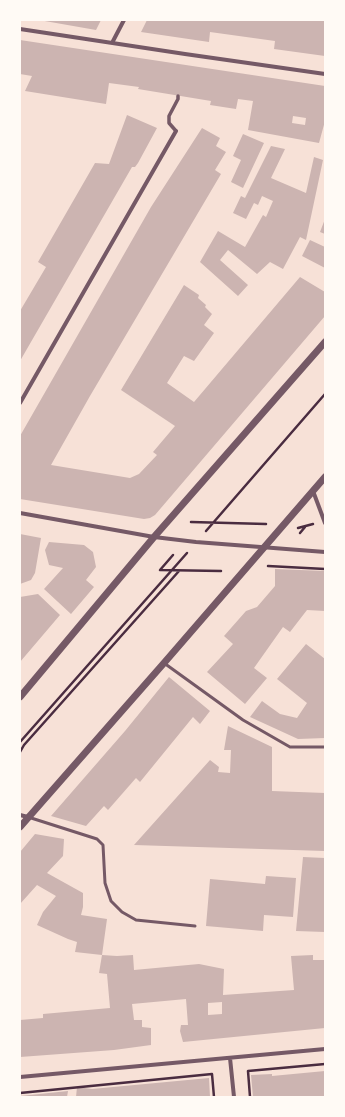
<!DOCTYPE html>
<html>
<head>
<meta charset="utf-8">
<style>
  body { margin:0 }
  #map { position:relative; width:345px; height:1117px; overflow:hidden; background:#f7e1d7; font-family:"Titillium Web",sans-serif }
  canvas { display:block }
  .frame { position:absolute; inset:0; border:21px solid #fffaf5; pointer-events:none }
</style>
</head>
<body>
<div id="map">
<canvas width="345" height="1117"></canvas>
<div class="frame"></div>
</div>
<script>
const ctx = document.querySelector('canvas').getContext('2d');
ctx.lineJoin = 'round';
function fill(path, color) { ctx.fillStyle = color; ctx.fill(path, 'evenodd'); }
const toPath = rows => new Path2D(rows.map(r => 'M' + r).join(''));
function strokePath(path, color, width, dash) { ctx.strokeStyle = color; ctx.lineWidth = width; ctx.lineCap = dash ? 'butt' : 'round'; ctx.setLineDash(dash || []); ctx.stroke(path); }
fill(toPath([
  [39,20,101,20,96,30],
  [147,20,325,20,325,56,274,49,275,41,210,32,209,42,141,32],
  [20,40,325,86,325,121,319,143,248,130,253,101,238,99,236,109,210,105,211,101,138,89,139,87,109,83,106,104,25,91,32,76,20,74],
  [293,116,306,118,305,125,292,123],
  [127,115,157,128,138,163,135,167,132,167,20,361,20,311,46,267,38,262,95,163,109,164],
  [202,128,220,138,216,146,226,152,215,170,221,174,90,396,51,465,130,478,139,474,157,455,153,452,175,426,121,390,184,285,199,295,198,298,206,305,205,307,212,314,204,325,214,333,194,361,184,356,167,383,194,402,300,277,325,292,325,316,155,515,150,518,144,519,20,499,20,436,151,207],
  [243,134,264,143,243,188,231,182,241,160,233,156],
  [271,146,285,149,271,178,306,193,314,157,323,160,306,240,300,237,283,269,270,262,257,274,228,250,220,260,248,285,238,296,200,262,218,231,245,247,263,215,266,217,273,201,262,196,258,205,254,203,246,219,233,213,241,196,245,198],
  [325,219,325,234,320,232],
  [310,240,325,247,325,268,302,256],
  [20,534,41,538,35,573,31,580,20,584],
  [49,542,84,545,93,552,96,567,86,580,94,587,71,614,44,589,63,568,49,565,45,550],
  [275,569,325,571,325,611,307,610,290,632,283,627,254,668,267,678,245,704,207,672,233,644,224,636,246,611,257,607,275,586],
  [38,594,60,615,20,662,20,597],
  [306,644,325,659,325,738,298,739,250,717,262,701,280,714,297,718,307,703,277,679],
  [169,677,210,711,200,724,193,717,140,782,136,778,108,810,104,806,86,826,51,816,125,731],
  [228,726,272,747,272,791,325,793,325,851,134,845,210,760,219,767,218,772,230,773,231,750,224,750],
  [35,834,64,839,63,856,47,873,83,893,83,907,81,915,107,919,102,955,75,952,77,942,68,939,37,925,43,912,56,896,37,885,20,904,20,852],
  [303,857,325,858,325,932,296,931],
  [266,876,296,878,293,917,264,915,263,931,206,926,210,879,265,884],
  [102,955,117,956,133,955,134,970,199,964,224,969,223,995,294,990,291,956,313,955,313,960,325,960,325,1028,183,1042,180,1031,181,1025,188,1025,186,999,132,1004,134,1020,142,1020,142,1027,151,1028,151,1045,114,1050,20,1057,20,1020,43,1018,43,1014,110,1008,107,974,99,973],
  [222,1002,222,1014,208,1015,208,1003],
  [325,1071,325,1097,253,1097,251,1075,272,1074,272,1076],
  [209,1078,210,1097,76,1097,77,1087,92,1089],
  [68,1091,67,1097,20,1097,20,1096]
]), '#ccb4b1');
strokePath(toPath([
  [191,522,266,524],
  [298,528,313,524],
  [206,531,325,394],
  [300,533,305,527],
  [173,555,160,570,221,571],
  [268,566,325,569],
  [20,742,187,553],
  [20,752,24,745,179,571],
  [20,1093,212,1074,214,1097],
  [250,1097,248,1071,325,1064]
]), '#4a2c40', 2.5);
strokePath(toPath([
  [164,663,243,720,290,747,325,747],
  [28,817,97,839,103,845,105,883,111,901,122,912,136,920,195,926]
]), '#755966', 3);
strokePath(toPath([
  [176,131,169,123,169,116,178,99,178,96]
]), '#755966', 3.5);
strokePath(toPath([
  [20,29,185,54,325,74],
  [112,43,124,20],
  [20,403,176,131],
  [313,491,325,523],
  [20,513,154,537,196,542,325,552],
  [20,815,28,817],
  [230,1058,234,1097],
  [20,1077,325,1049]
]), '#755966', 4);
strokePath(toPath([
  [20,697,154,537,325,342],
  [20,827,164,663,325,477]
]), '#755966', 7);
</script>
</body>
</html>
